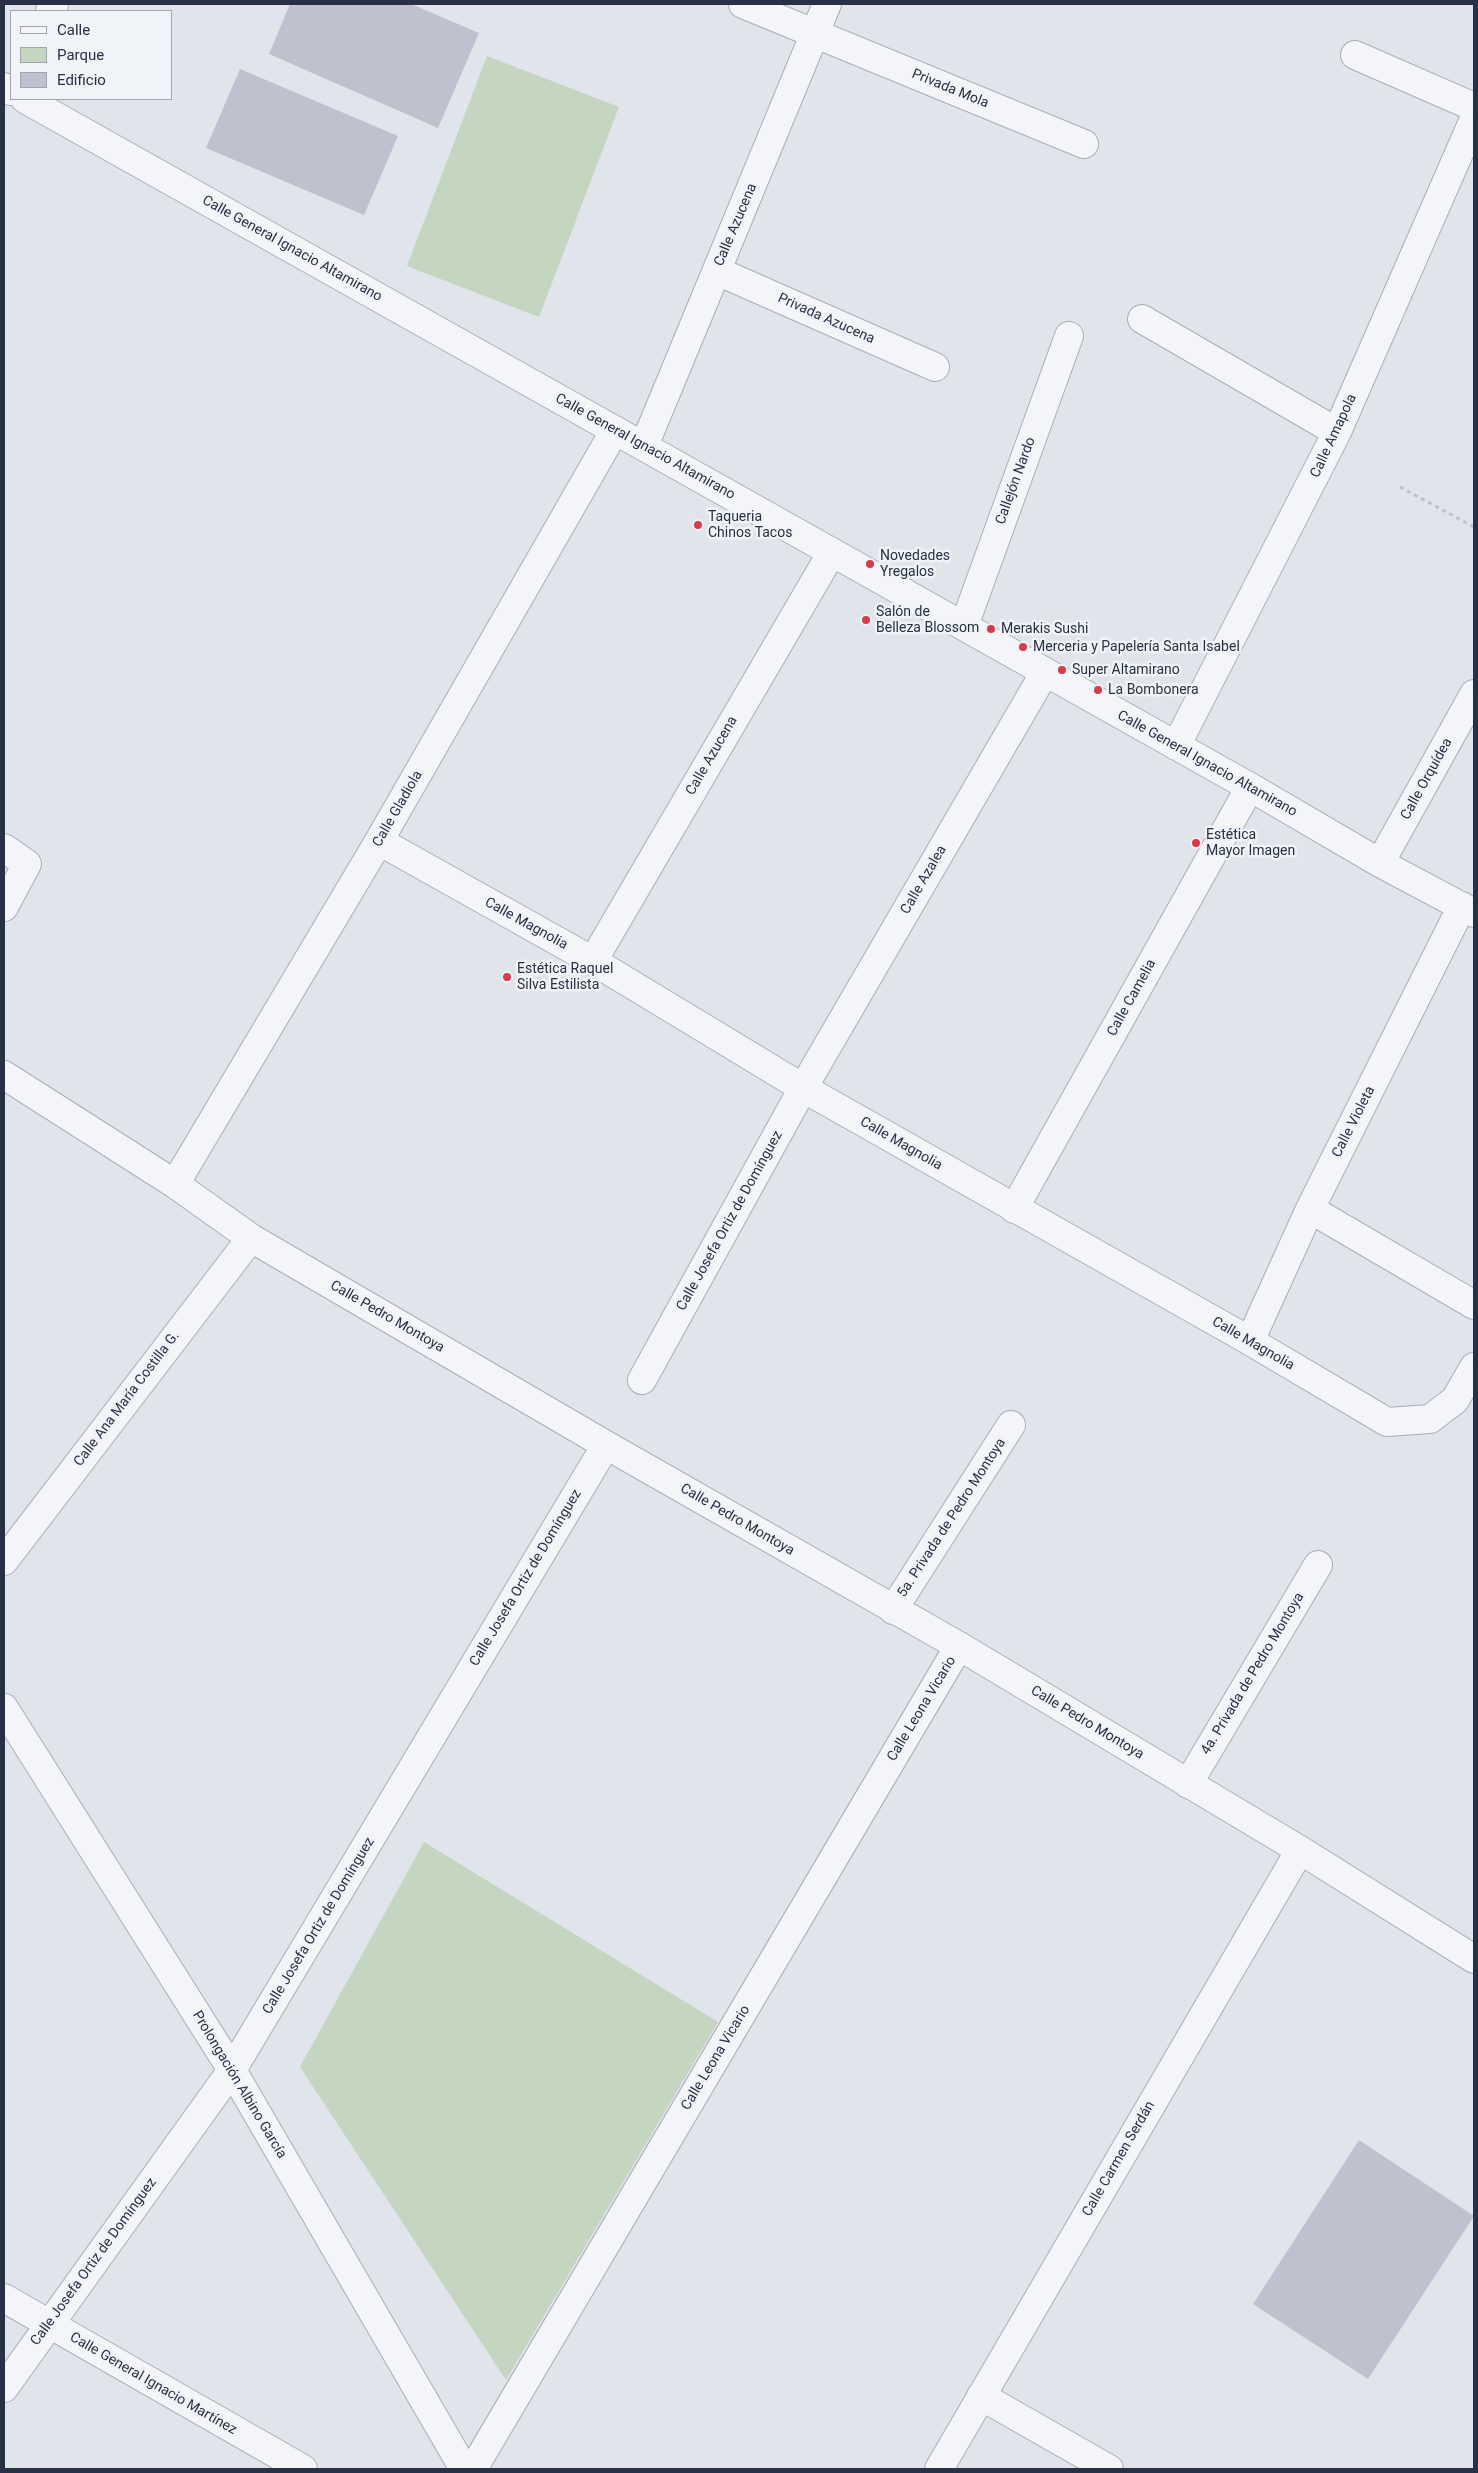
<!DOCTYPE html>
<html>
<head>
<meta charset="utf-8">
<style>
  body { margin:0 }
  #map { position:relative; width:1478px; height:2473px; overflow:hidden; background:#e0e4eb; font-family:Roboto,sans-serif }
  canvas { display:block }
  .frame { position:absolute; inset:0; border:5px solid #273044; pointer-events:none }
  .legend { position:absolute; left:10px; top:10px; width:162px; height:90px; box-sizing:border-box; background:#f0f3f8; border:1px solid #a0a5b0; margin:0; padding:6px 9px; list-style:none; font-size:15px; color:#273044 }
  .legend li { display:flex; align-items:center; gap:10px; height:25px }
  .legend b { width:25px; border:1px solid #a0a5b0 }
</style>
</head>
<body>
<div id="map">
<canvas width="1478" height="2473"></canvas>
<div class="frame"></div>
<ul class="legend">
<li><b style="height:6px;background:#f3f5f8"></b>Calle</li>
<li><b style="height:14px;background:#c4d5c0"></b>Parque</li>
<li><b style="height:14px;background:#bdc2ce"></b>Edificio</li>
</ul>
</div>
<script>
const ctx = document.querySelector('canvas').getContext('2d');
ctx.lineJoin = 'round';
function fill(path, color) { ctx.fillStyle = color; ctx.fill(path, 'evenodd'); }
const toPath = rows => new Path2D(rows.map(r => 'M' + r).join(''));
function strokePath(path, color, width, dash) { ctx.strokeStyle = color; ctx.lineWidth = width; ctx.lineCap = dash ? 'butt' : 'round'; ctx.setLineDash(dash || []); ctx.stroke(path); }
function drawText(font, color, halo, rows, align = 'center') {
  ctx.font = font + ' Roboto,sans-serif'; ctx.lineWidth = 5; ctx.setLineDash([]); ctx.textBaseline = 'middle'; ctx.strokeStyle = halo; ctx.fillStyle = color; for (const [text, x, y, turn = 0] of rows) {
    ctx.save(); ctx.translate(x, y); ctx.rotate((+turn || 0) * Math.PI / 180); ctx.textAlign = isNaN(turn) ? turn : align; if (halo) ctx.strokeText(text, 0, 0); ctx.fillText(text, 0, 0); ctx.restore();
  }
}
fill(toPath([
  [487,56,619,107,539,317,407,266],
  [424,1842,718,2022,506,2380,300,2067]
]), '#c4d5c0');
fill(toPath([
  [290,4,411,4,479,33,438,128,269,54],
  [240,69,398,136,364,215,206,148],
  [1359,2140,1474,2216,1368,2379,1253,2304]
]), '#bdc2ce');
const street = toPath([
  [743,4,1084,144],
  [50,11,54,4],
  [1355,55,1474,107],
  [4,87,11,91],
  [25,99,1250,787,1380,863,1474,913],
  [717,271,935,367],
  [1142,319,1337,432],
  [644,446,827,4],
  [964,626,1069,336],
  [1176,746,1337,432,1474,119],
  [379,841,593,961,803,1088,1250,1341,1387,1422,1430,1419,1455,1400,1474,1367],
  [4,848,27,864,4,907],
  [1380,863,1474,694],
  [593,961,832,552],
  [4,1075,175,1184,251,1238,606,1445,959,1646,1300,1850,1474,1959],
  [175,1184,379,841,615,430],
  [1014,1209,1250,787],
  [1310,1209,1474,1305],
  [1250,1341,1310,1209,1462,906],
  [642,1380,803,1088,1045,672],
  [4,1561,251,1238],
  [893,1610,1011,1425],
  [4,1708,232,2070,464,2469],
  [1188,1784,1318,1565],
  [4,2298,303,2469],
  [4,2388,232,2070,606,1445],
  [981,2396,1109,2469],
  [473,2469,959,1646],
  [939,2469,1300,1850]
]);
strokePath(street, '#a8aeb9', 30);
strokePath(toPath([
  [1400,487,1474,527]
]), '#bec2c9', 3, [4, 4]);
strokePath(street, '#f3f5f8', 28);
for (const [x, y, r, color] of [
  [698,525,5,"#db3948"],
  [870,564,5,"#db3948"],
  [866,620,5,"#db3948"],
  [991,629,5,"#db3948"],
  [1023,647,5,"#db3948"],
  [1062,670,5,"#db3948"],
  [1098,690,5,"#db3948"],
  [1196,843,5,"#db3948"],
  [507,977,5,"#db3948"]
]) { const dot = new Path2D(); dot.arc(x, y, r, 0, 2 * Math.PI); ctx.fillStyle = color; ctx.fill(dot); strokePath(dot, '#f0f3f8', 2); }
drawText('14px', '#273044', '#f0f3f8', [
  ["Privada Mola",950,89,22],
  ["Calle Azucena",736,225,-67],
  ["Calle General Ignacio Altamirano",292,249,29],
  ["Privada Azucena",826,319,24],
  ["Calle Amapola",1334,436,-65],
  ["Calle General Ignacio Altamirano",645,447,29],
  ["Callejón Nardo",1016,481,-70],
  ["Calle Azucena",712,756,-60],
  ["Calle General Ignacio Altamirano",1207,764,29],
  ["Calle Orquídea",1427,779,-61],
  ["Calle Gladiola",398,809,-60],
  ["Calle Azalea",924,880,-60],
  ["Calle Magnolia",526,924,29],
  ["Calle Camelia",1132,998,-61],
  ["Calle Violeta",1354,1122,-63],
  ["Calle Magnolia",901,1144,30],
  ["Calle Josefa Ortiz de Domínguez",730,1221,-61],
  ["Calle Pedro Montoya",387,1317,30],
  ["Calle Magnolia",1253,1344,30],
  ["Calle Ana María Costilla G.",127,1399,-53],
  ["5a. Privada de Pedro Montoya",952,1518,-57],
  ["Calle Pedro Montoya",737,1520,30],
  ["Calle Josefa Ortiz de Domínguez",526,1578,-59],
  ["4a. Privada de Pedro Montoya",1253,1674,-59],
  ["Calle Leona Vicario",922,1709,-59],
  ["Calle Pedro Montoya",1087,1723,31],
  ["Calle Josefa Ortiz de Domínguez",319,1926,-59],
  ["Calle Leona Vicario",716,2058,-59],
  ["Prolongación Albino García",239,2085,59],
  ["Calle Carmen Serdán",1119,2159,-60],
  ["Calle Josefa Ortiz de Domínguez",94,2262,-54],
  ["Calle General Ignacio Martínez",153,2384,30]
]);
drawText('14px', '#273044', '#f0f3f8', [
  ["Taqueria",708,517],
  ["Chinos Tacos",708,533],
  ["Novedades",880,556],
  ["Yregalos",880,572],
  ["Salón de",876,612],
  ["Belleza Blossom",876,628],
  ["Merakis Sushi",1001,629],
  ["Merceria y Papelería Santa Isabel",1033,647],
  ["Super Altamirano",1072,670],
  ["La Bombonera",1108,690],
  ["Estética",1206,835],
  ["Mayor Imagen",1206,851],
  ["Estética Raquel",517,969],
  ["Silva Estilista",517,985]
], 'left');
</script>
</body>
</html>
